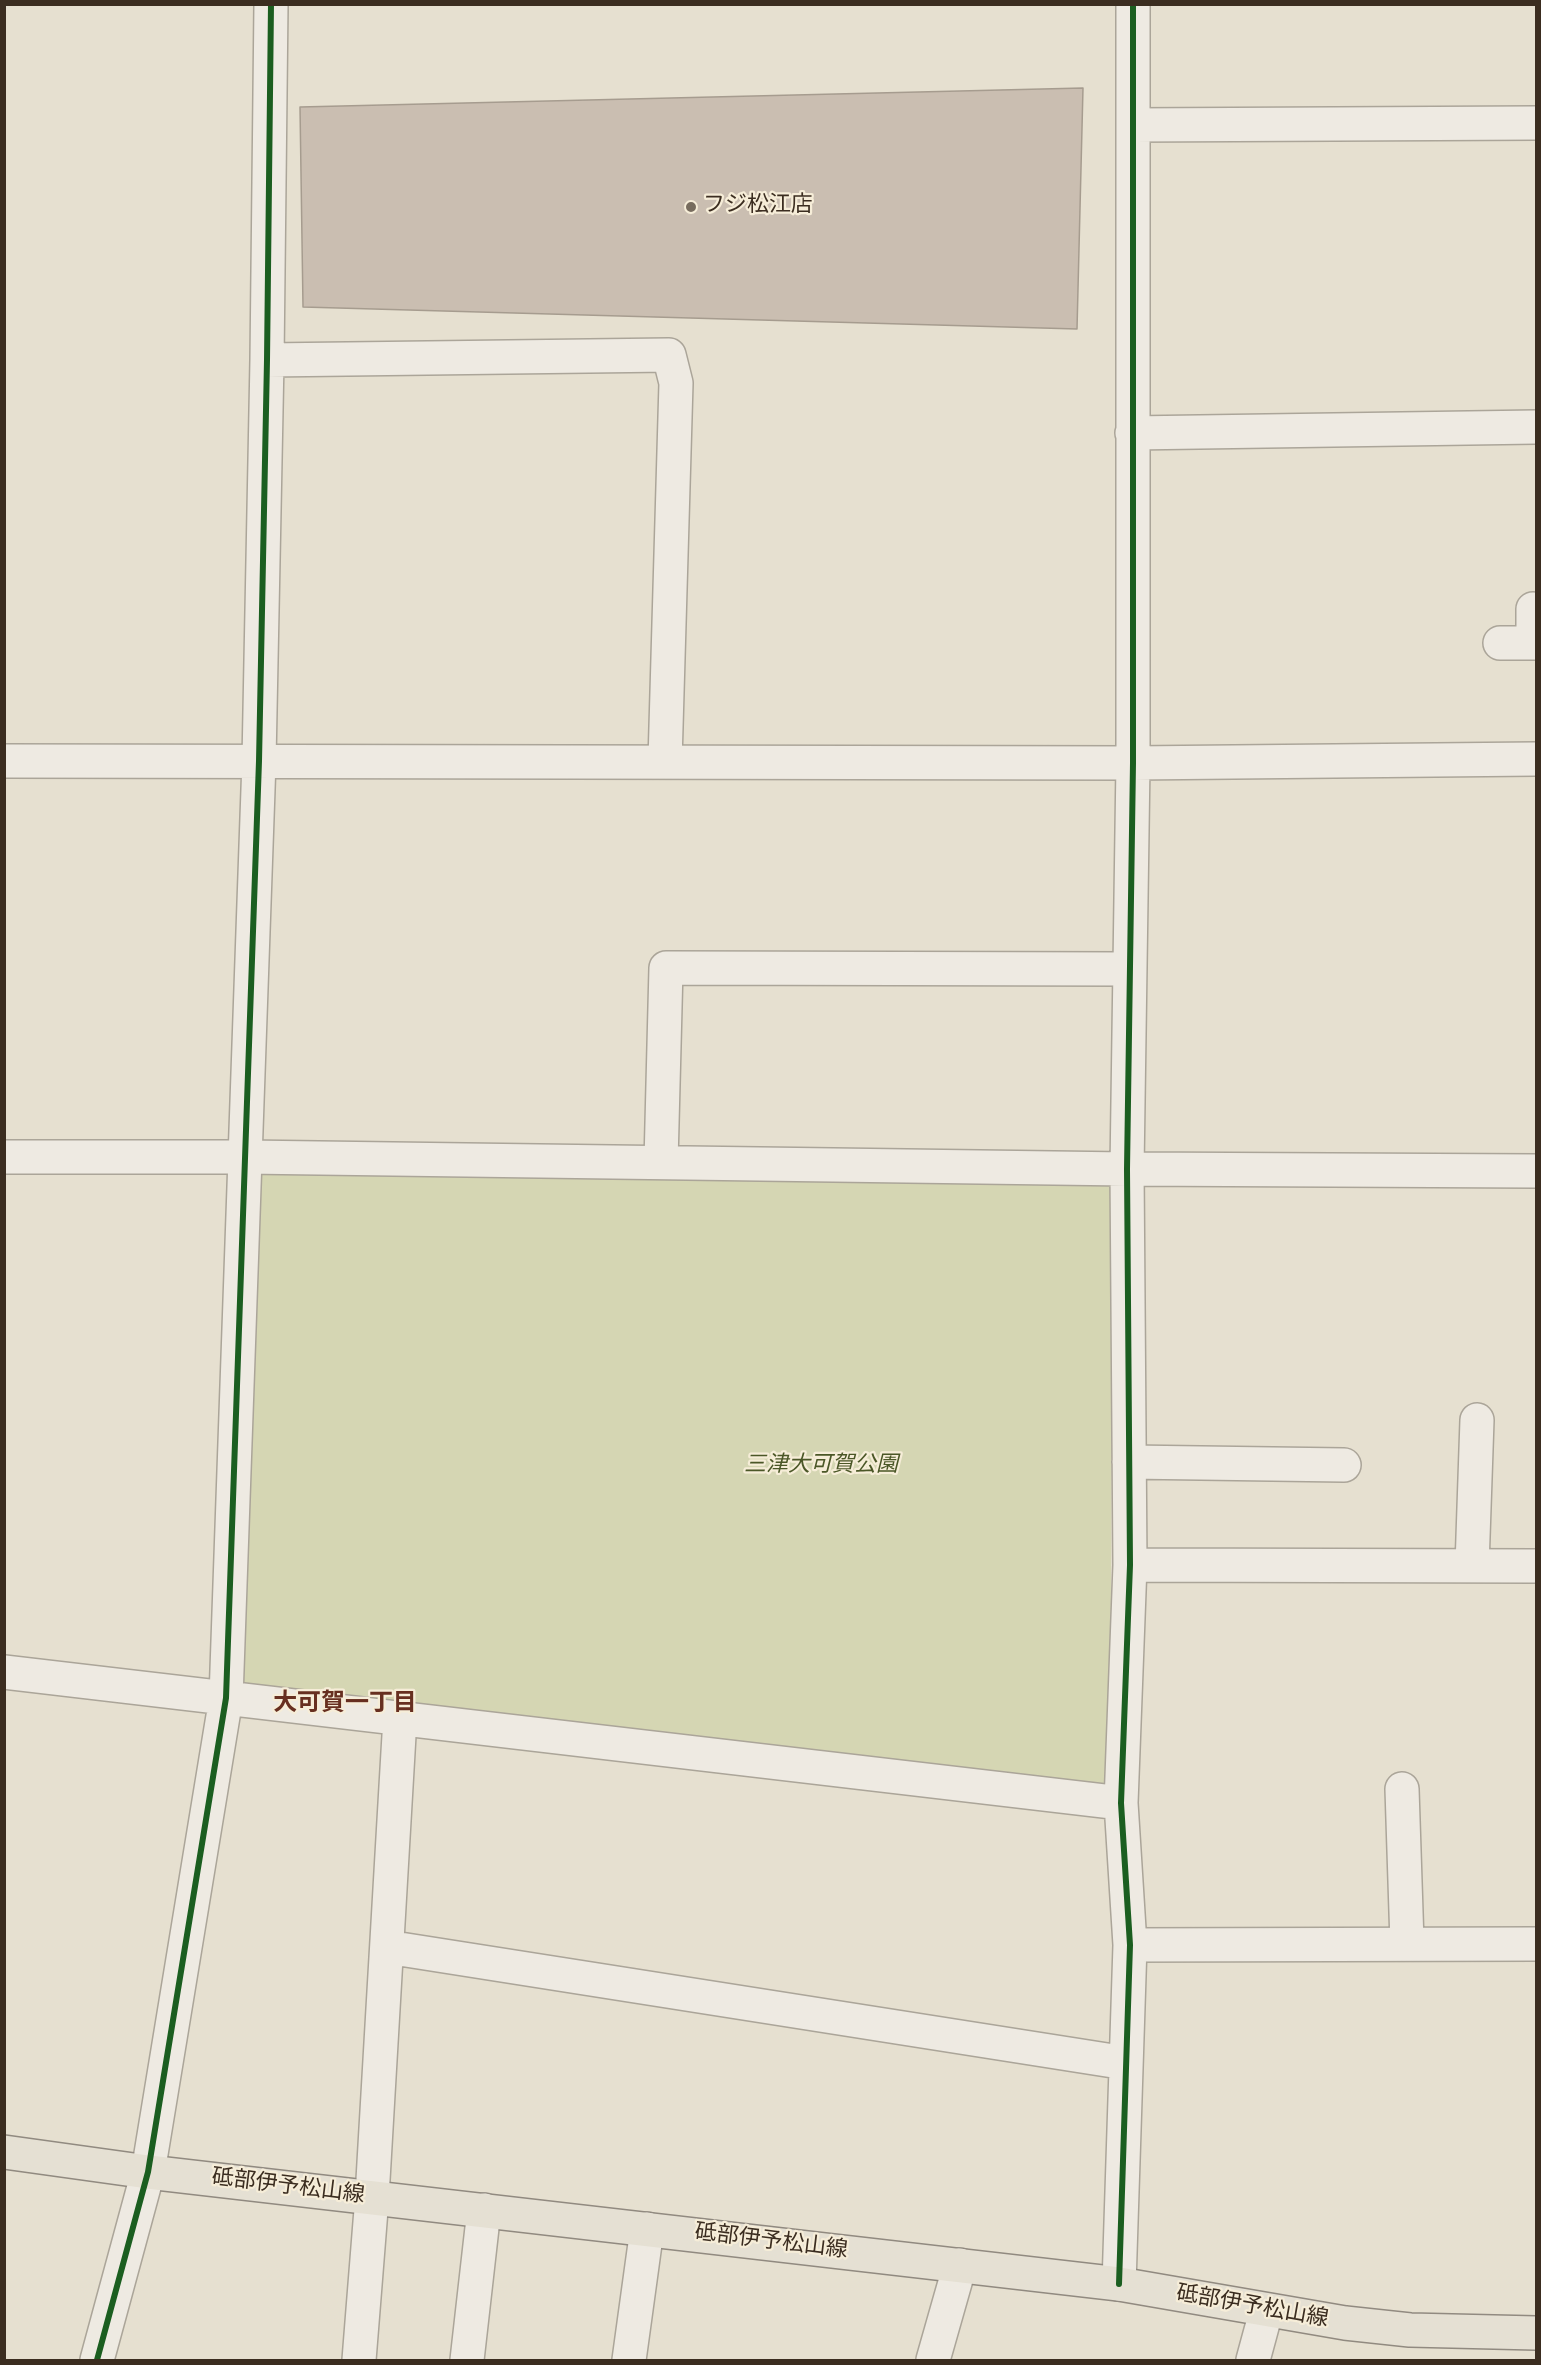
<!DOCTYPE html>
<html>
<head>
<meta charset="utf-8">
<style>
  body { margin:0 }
  #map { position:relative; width:1541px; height:2365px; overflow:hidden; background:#e6e0d0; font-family:Spectral,serif }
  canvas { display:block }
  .frame { position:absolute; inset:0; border:6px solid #3b2d20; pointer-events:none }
</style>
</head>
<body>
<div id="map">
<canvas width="1541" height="2365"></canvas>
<div class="frame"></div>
</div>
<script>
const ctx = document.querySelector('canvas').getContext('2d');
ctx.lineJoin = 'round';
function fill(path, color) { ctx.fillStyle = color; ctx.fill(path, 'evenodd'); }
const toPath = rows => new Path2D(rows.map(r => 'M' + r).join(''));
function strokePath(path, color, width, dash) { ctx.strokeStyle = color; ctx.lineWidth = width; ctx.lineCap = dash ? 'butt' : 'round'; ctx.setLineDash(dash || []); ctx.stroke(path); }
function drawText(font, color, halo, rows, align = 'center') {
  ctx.font = font + ' Spectral,"Noto Sans JP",serif'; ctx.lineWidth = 4.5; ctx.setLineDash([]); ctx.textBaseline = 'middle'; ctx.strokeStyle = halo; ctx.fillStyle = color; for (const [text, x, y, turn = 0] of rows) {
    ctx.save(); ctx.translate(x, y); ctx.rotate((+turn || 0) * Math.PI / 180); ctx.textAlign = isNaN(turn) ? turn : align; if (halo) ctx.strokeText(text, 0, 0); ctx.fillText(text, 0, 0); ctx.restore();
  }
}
fill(toPath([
  [258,1172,1113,1181,1110,1791,237,1689]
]), '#d5d6b3');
const building = toPath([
  [1083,88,1077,329,303,307,300,107,1083,88]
]);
fill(building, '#cabeb1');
strokePath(building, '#a69c8f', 1.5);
const minor = toPath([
  [1133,125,1536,123],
  [267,360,669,355,676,383,665,761],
  [1132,433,1536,427],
  [1533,609,1533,643],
  [1500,643,1536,643],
  [4,761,1133,763,1536,759],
  [4,1157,246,1157,1127,1169,1536,1171],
  [661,1162,666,968,1130,969],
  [1129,1462,1344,1465],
  [1130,1565,1536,1566],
  [1472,1566,1477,1420],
  [4,1672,1121,1803],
  [1402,1789,1407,1943],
  [1130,1945,1536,1944],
  [387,1947,1126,2063],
  [1119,2284,1130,1945,1121,1803,1130,1565,1127,1169,1133,763,1133,4],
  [97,2360,148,2172,226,1698,259,761,267,360,271,4],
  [359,2360,372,2197,400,1718],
  [467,2360,484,2210],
  [629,2360,647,2229],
  [933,2360,960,2265],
  [1253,2360,1266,2312]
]);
const major = toPath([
  [4,2152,148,2172,1119,2284,1345,2323,1410,2330,1536,2333]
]);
strokePath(minor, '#aba599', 36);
strokePath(major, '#918a80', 36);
strokePath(minor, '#eeeae2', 33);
strokePath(major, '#e5e0d3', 33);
strokePath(toPath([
  [1119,2284,1130,1945,1121,1803,1130,1565,1127,1169,1133,763,1133,4],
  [97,2360,148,2172,226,1698,259,761,267,360,271,4]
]), '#1b5e20', 6);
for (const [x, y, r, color] of [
  [691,207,6,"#776c5e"]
]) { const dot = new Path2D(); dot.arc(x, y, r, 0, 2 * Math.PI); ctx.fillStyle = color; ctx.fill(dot); strokePath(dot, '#f6edd8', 2); }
drawText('22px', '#3b2d20', '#f6edd8', [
  ["フジ松江店",703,207]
], 'left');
drawText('italic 22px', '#4b5727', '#f6edd8', [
  ["三津大可賀公園",821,1467]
]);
drawText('22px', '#3b2d20', '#f6edd8', [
  ["砥部伊予松山線",288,2188,7],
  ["砥部伊予松山線",771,2243,7],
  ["砥部伊予松山線",1252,2308,10]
]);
drawText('bold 24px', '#672f20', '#f6edd8', [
  ["大可賀一丁目",345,1705]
]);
</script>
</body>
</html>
